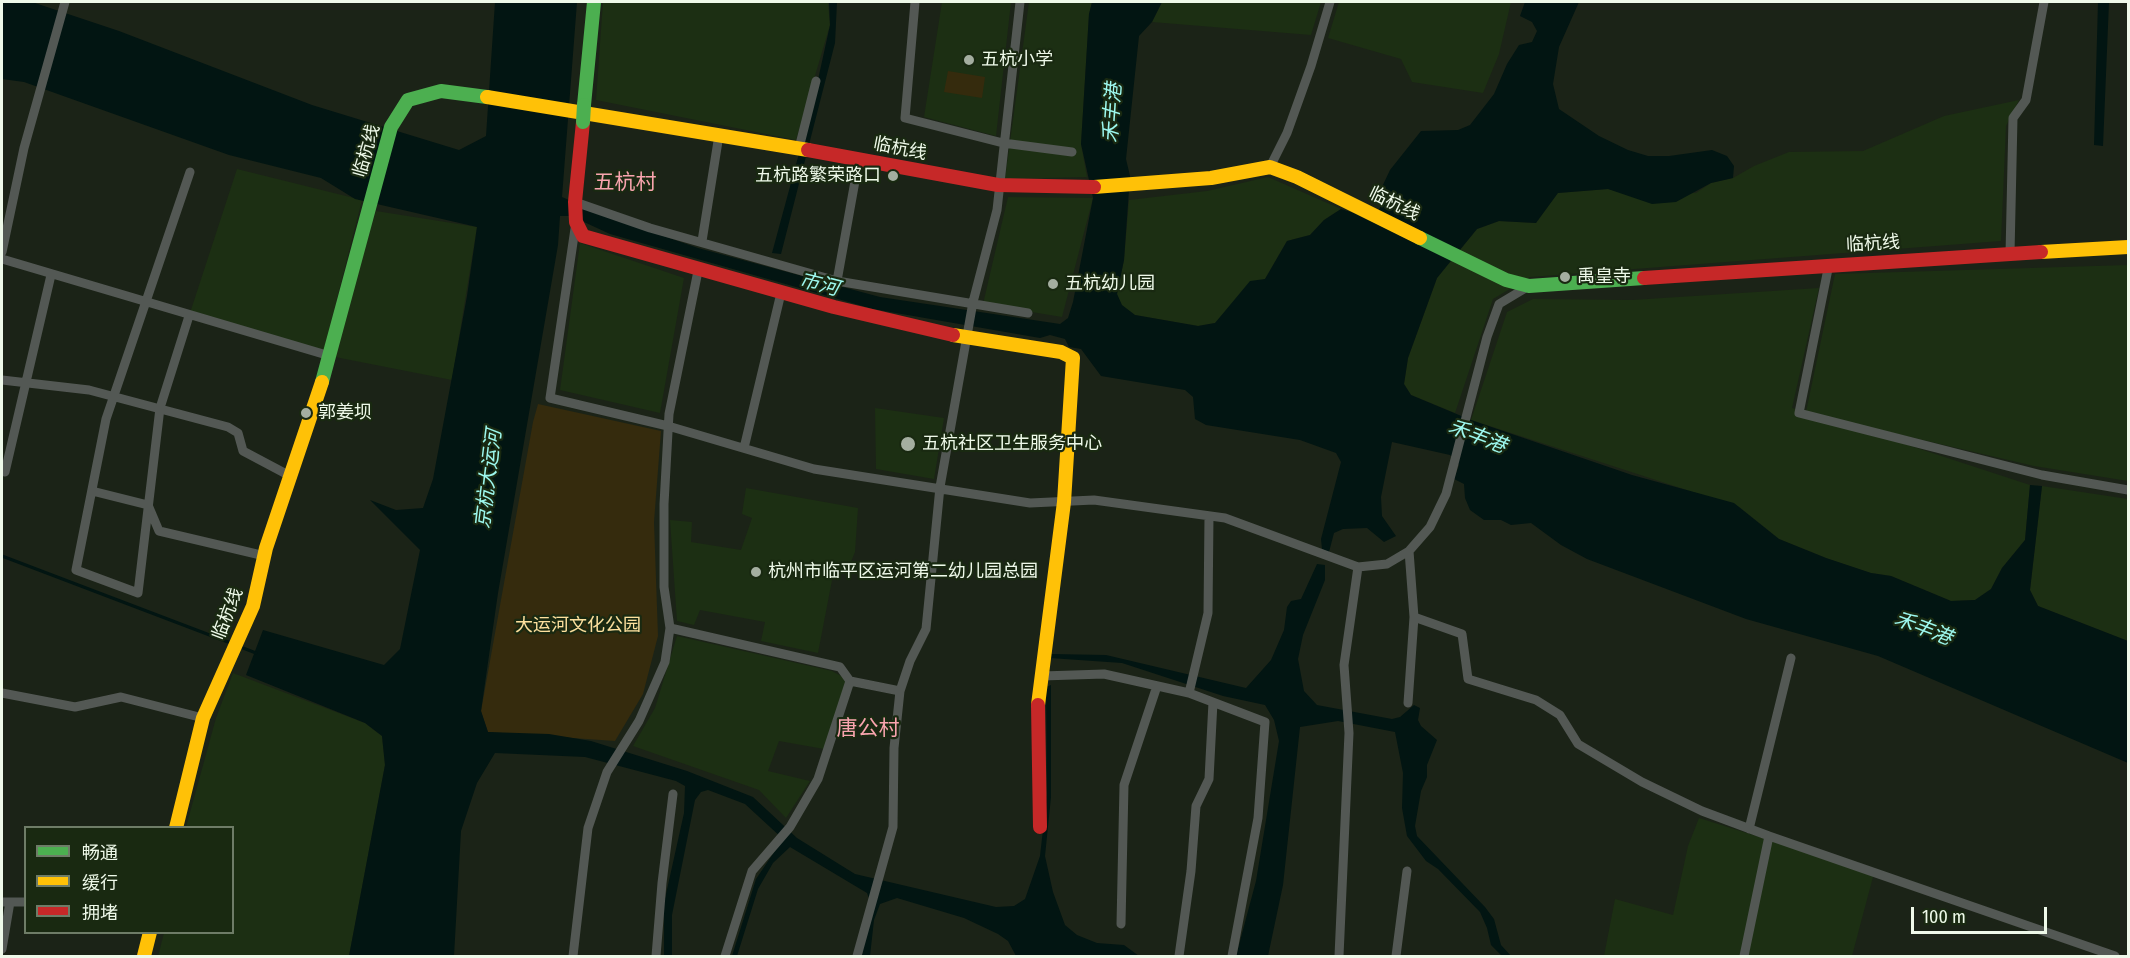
<!DOCTYPE html>
<html>
<head>
<meta charset="utf-8">
<style>
  body { margin:0 }
  #map { position:relative; width:2130px; height:958px; overflow:hidden; background:#1b2317; font-family:"Fira Sans Condensed","Noto Sans SC",sans-serif }
  canvas { display:block }
  .frame { position:absolute; inset:0; border:3px solid #eef9e9; pointer-events:none }
  .legend { position:absolute; left:24px; top:826px; width:210px; height:108px; box-sizing:border-box; background:#192911; border:2px solid #6e7c67; margin:0; padding:8px 10px; list-style:none; font-size:18px; color:#eef9e9 }
  .legend li { display:flex; align-items:center; gap:12px; height:30px }
  .legend b { width:30px; border:2px solid #6e7c67 }
  .scale { position:absolute; left:1911px; top:907px; width:136px; height:27px; box-sizing:border-box; border:3px solid #eef9e9; border-top:0; padding-left:8px; font-size:18px; line-height:21px; white-space:nowrap; color:#eef9e9; -webkit-text-stroke:4px #192911; paint-order:stroke }
</style>
</head>
<body>
<div id="map">
<canvas width="2130" height="958"></canvas>
<div class="frame"></div>
<ul class="legend">
<li><b style="height:8px;background:#4caf50"></b>畅通</li>
<li><b style="height:8px;background:#ffc107"></b>缓行</li>
<li><b style="height:8px;background:#c62828"></b>拥堵</li>
</ul>
<div class="scale">100 m</div>
</div>
<script>
const ctx = document.querySelector('canvas').getContext('2d');
ctx.lineJoin = 'round';
function fill(path, color) { ctx.fillStyle = color; ctx.fill(path, 'evenodd'); }
const toPath = rows => new Path2D(rows.map(r => 'M' + r).join(''));
function strokePath(path, color, width, dash) { ctx.strokeStyle = color; ctx.lineWidth = width; ctx.lineCap = dash ? 'butt' : 'round'; ctx.setLineDash(dash || []); ctx.stroke(path); }
function drawText(font, color, halo, rows, align = 'center') {
  ctx.font = font + ' "Fira Sans Condensed","Noto Sans SC",sans-serif'; ctx.lineWidth = 4.5; ctx.setLineDash([]); ctx.textBaseline = 'middle'; ctx.strokeStyle = halo; ctx.fillStyle = color; for (const [text, x, y, turn = 0] of rows) {
    ctx.save(); ctx.translate(x, y); ctx.rotate((+turn || 0) * Math.PI / 180); ctx.textAlign = isNaN(turn) ? turn : align; if (halo) ctx.strokeText(text, 0, 0); ctx.fillText(text, 0, 0); ctx.restore();
  }
}
fill(toPath([
  [603,2,828,2,830,25,796,140,596,100],
  [942,2,1011,2,996,136,924,117],
  [1029,2,1092,2,1089,14,1081,144,1087,177,1005,179],
  [1162,2,1321,2,1311,35,1152,22],
  [1339,2,1511,2,1499,54,1483,93,1412,82,1401,59,1328,38],
  [2019,100,2006,126,2001,241,1530,277,1493,299,1455,413,1411,395,1404,384,1408,358,1437,278,1477,229,1499,221,1536,223,1557,193,1608,189,1629,194,1696,193,1711,183,1733,178,1754,166,1789,152,1863,151,1944,116],
  [237,169,362,200,323,354,189,316],
  [1268,177,1341,209,1324,220,1310,235,1287,241,1265,279,1234,303,1215,323,1198,326,1135,315,1121,305,1117,294,1124,260,1129,200,1207,191],
  [1008,197,1093,198,1062,317,983,304],
  [376,211,477,227,452,380,330,356],
  [580,243,684,278,660,413,560,390],
  [2128,265,2128,481,2034,466,1816,415,2030,485,2025,540,2002,568,1991,589,1975,600,1951,601,1891,576,1871,573,1826,558,1779,539,1739,507,1471,420,1507,312,1533,299,1632,300,1819,288,1792,408,1806,412,1835,274],
  [875,408,944,418,934,479,876,469],
  [2042,486,2128,499,2128,641,2038,606,2030,590],
  [746,488,858,508,855,552,848,569,833,575,818,653,761,641,765,622,700,610,694,625,677,621,670,520,692,522,691,542,741,550,752,518,742,514],
  [677,636,832,671,850,681,824,749,779,741,768,771,810,781,786,818,759,790,633,746,655,708],
  [233,673,365,723,382,736,385,765,349,956,158,956,164,933,232,932,232,828,186,827,216,718],
  [1699,818,1874,873,1852,956,1604,956,1615,899,1673,915,1688,846]
]), '#1c2f13');
fill(toPath([
  [948,71,985,77,982,98,944,92],
  [538,404,661,431,654,522,658,636,643,694,615,741,488,732,481,711,533,422]
]), '#352b0d');
fill(toPath([
  [2,2,32,2,119,31,312,105,459,150,486,136,495,2,577,2,562,197,603,215,698,248,880,297,1060,324,1068,318,1073,302,1093,198,1081,144,1089,14,1092,2,1162,2,1152,22,1139,36,1126,159,1130,176,1124,260,1117,294,1122,305,1135,315,1198,326,1215,323,1250,281,1265,279,1287,241,1310,235,1324,220,1341,209,1373,219,1380,208,1381,189,1390,170,1421,131,1458,130,1470,125,1494,94,1507,64,1519,45,1532,42,1537,31,1532,22,1520,16,1525,2,1579,2,1559,47,1553,84,1559,109,1599,136,1628,150,1648,156,1669,156,1712,150,1727,156,1734,166,1733,178,1711,183,1676,202,1652,204,1608,189,1558,193,1536,223,1499,221,1477,229,1437,278,1408,358,1404,384,1411,395,1471,420,1632,475,1734,503,1779,539,1826,558,1871,573,1891,576,1951,601,1975,600,1991,589,2002,568,2025,540,2030,485,2042,486,2030,590,2038,606,2128,641,2128,763,1878,656,1746,619,1587,559,1561,545,1531,523,1511,525,1501,520,1484,520,1470,510,1465,498,1464,484,1454,479,1459,465,1450,455,1392,442,1381,497,1382,516,1396,536,1384,542,1367,528,1343,529,1334,533,1329,552,1322,549,1321,539,1341,462,1336,453,1300,440,1206,425,1195,419,1193,397,1185,390,1101,376,1081,349,1069,347,1065,339,1050,335,1040,338,873,309,610,234,571,216,560,216,558,245,498,593,481,711,488,732,549,734,591,741,687,771,753,797,797,838,855,874,996,907,1014,906,1025,899,1040,856,1047,794,1046,687,1051,685,1051,797,1045,856,1053,892,1065,925,1077,935,1097,943,1124,945,1139,956,1016,956,1008,941,998,934,964,918,897,898,880,904,874,920,870,956,862,956,870,901,867,893,790,847,773,863,758,889,737,956,732,956,756,879,783,839,745,804,708,790,701,792,695,800,672,915,672,956,664,956,664,903,684,813,685,786,676,781,585,757,495,753,477,783,461,831,454,956,349,956,385,765,382,736,365,723,246,675,263,630,384,665,400,649,420,550,370,500,396,510,423,508,433,479,467,296,477,227,355,199,321,178,229,155,24,82,2,79],
  [829,2,837,2,835,43,781,254,772,253,814,98,830,25],
  [2098,2,2109,2,2103,146,2094,145],
  [1317,564,1325,565,1325,580,1303,635,1298,659,1304,691,1317,705,1392,719,1400,717,1414,705,1420,708,1418,720,1421,726,1437,740,1427,765,1427,777,1421,791,1415,826,1417,836,1485,907,1494,919,1501,945,1511,956,1502,956,1491,945,1487,928,1480,912,1438,869,1426,861,1407,836,1402,808,1403,773,1395,732,1338,721,1300,727,1283,885,1268,956,1236,956,1256,881,1279,741,1274,720,1265,705,1223,696,1122,663,1050,658,1051,654,1106,655,1246,688,1271,660,1284,630,1287,607,1291,601,1301,599]
]), '#021512');
strokePath(toPath([
  [2,556,228,642],
  [243,648,256,653]
]), '#021512', 3);
strokePath(toPath([
  [915,2,905,118,1003,143,1072,152],
  [799,148,816,81],
  [1270,167,1287,133,1311,66,1330,2],
  [575,202,650,228,837,281,1028,313],
  [576,222,550,398,668,426,814,469,1030,503,1094,500,1225,518,1358,567,1387,564,1409,551,1430,527,1446,494,1487,337,1499,304,1529,286],
  [702,241,719,135],
  [2,252,24,148,65,2],
  [2010,254,2013,118,2026,100,2044,2],
  [2,259,330,356],
  [1829,264,1799,413,2042,475,2128,490],
  [837,281,859,159],
  [189,316,160,408,138,593,76,570,106,419,190,172],
  [2,380,89,390,228,427,238,433,243,451,292,477],
  [744,448,781,293],
  [5,472,51,275],
  [92,491,148,505,159,531,265,556],
  [1414,617,1462,634,1468,679,1536,700,1560,715,1578,744,1642,782,1702,811,1769,836],
  [670,628,840,667,850,681,818,779,790,827,752,871,725,956],
  [1042,676,1104,674,1189,693,1265,722,1258,818,1232,956],
  [850,681,900,691,910,661,926,629,940,487,973,302,997,210,1020,2],
  [2,693,75,707,121,697,203,718],
  [1189,693,1208,613,1209,516],
  [1408,703,1414,617,1409,551],
  [1749,829,1791,658],
  [2,902,26,902],
  [1121,924,1124,785,1157,686],
  [2,949,10,902],
  [573,956,588,828,607,772,639,721,665,662,670,628,664,587,664,504,669,414,698,271],
  [656,956,662,883,673,794],
  [857,956,893,827,894,748,900,691],
  [1179,956,1191,871,1196,806,1209,779,1213,702],
  [1339,956,1349,733,1344,665,1358,567],
  [1396,956,1407,871],
  [1744,956,1769,836,2115,956]
]), '#535854', 9);
strokePath(toPath([
  [584,105,594,2],
  [1420,238,1506,280,1529,286,1644,278],
  [322,382,391,127,408,100,441,91,487,97]
]), '#4caf50', 14);
strokePath(toPath([
  [487,97,808,150],
  [1094,187,1211,178,1270,167,1297,177,1420,238],
  [2041,252,2128,247],
  [953,335,1061,352,1073,358,1064,502,1038,705],
  [176,828,203,718,253,606,266,548,322,382],
  [144,956,150,932]
]), '#ffc107', 14);
strokePath(toPath([
  [583,122,575,202,576,222,583,236,834,307,953,335],
  [808,150,998,185,1094,187],
  [1644,278,2041,252],
  [1038,705,1040,827]
]), '#c62828', 14);
strokePath(toPath([
  [583,122,584,105]
]), '#4caf50', 14);
for (const [x, y, r, color] of [
  [969,60,6,"#a4aea0"],
  [893,176,6,"#a4aea0"],
  [1565,277,6,"#a4aea0"],
  [1053,284,6,"#a4aea0"],
  [306,413,6,"#a4aea0"],
  [908,444,8,"#a4aea0"],
  [756,572,6,"#a4aea0"]
]) { const dot = new Path2D(); dot.arc(x, y, r, 0, 2 * Math.PI); ctx.fillStyle = color; ctx.fill(dot); strokePath(dot, '#192911', 2); }
drawText('18px', '#eef9e9', '#192911', [
  ["五杭小学",981,60],
  ["五杭路繁荣路口",881,176,"right"],
  ["禹皇寺",1577,277],
  ["五杭幼儿园",1065,284],
  ["郭姜坝",318,413],
  ["五杭社区卫生服务中心",922,444],
  ["杭州市临平区运河第二幼儿园总园",768,572]
], 'left');
drawText('18px', '#eef9e9', '#192911', [
  ["临杭线",900,149,11],
  ["临杭线",367,151,-74],
  ["临杭线",1394,204,26],
  ["临杭线",1873,244,-3],
  ["临杭线",228,614,-69]
]);
drawText('18px', '#fde09e', '#192911', [
  ["大运河文化公园",578,626]
]);
drawText('italic 20px', '#9df8ee', '#192911', [
  ["禾丰港",1113,113,-86],
  ["市河",819,285,14],
  ["禾丰港",1477,437,21],
  ["京杭大运河",489,479,-83],
  ["禾丰港",1923,629,21]
]);
drawText('21px', '#f8a4ae', '#192911', [
  ["五杭村",625,183],
  ["唐公村",868,729]
]);
</script>
</body>
</html>
